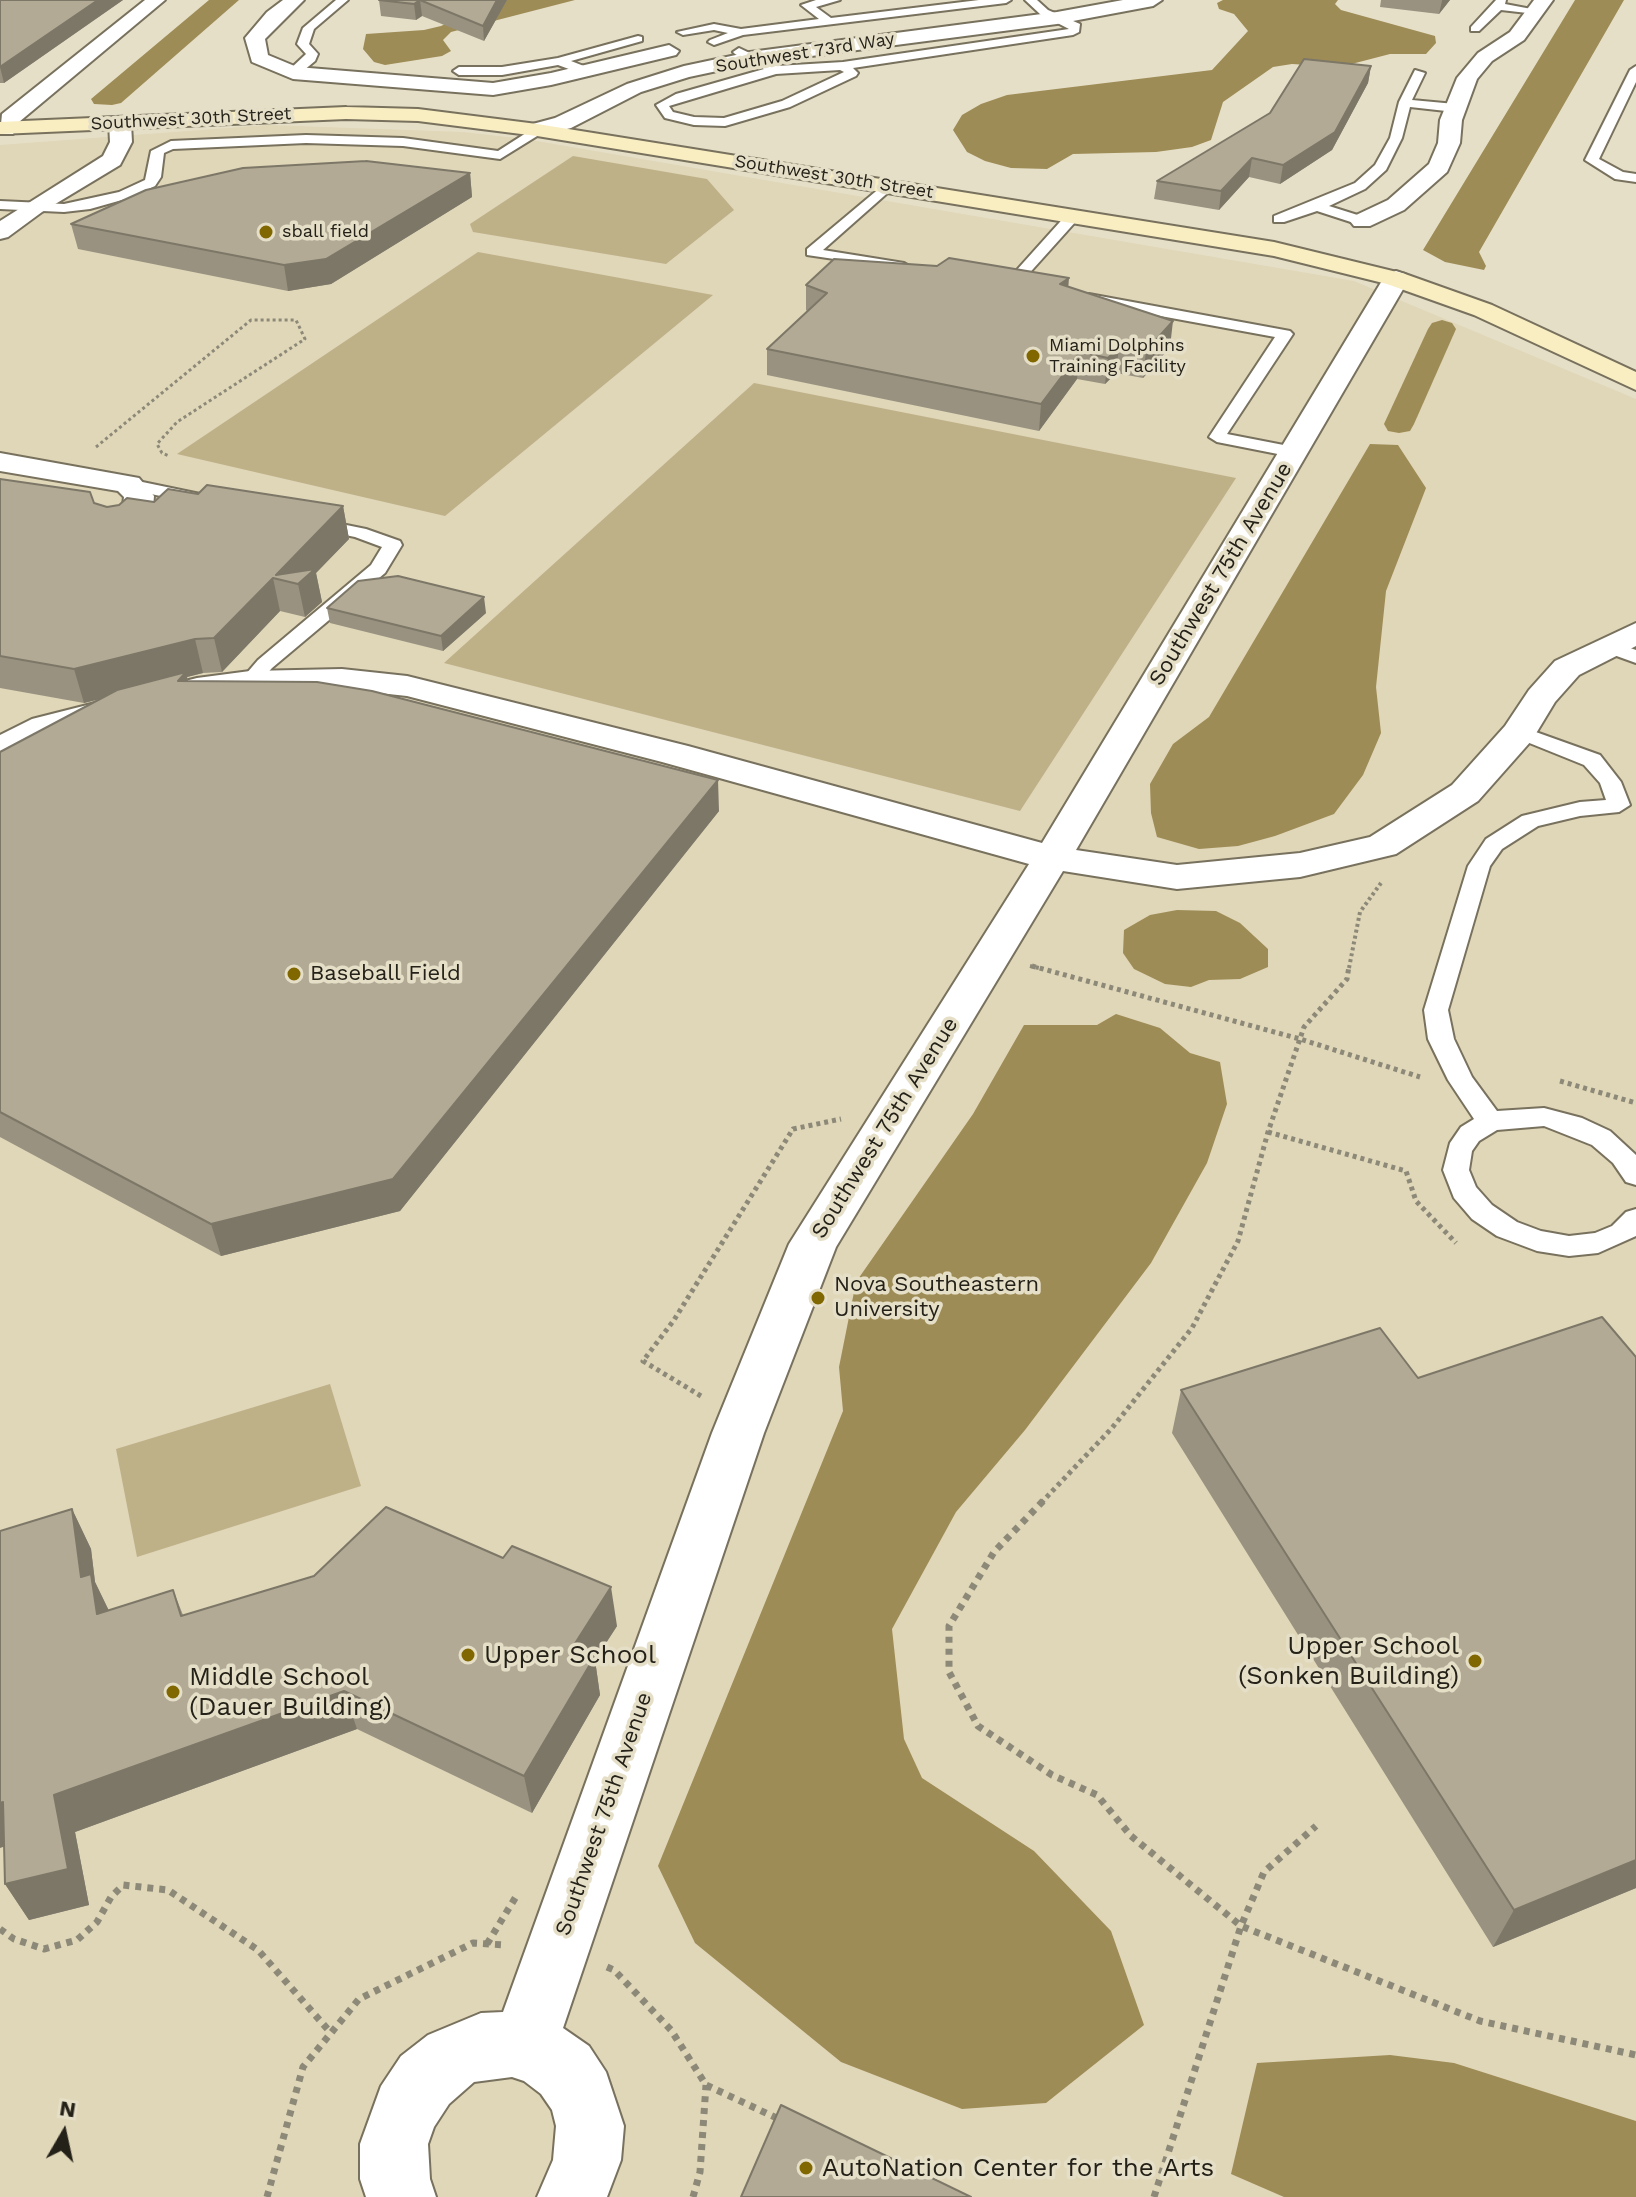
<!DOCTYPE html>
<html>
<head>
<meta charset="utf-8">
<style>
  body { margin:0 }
  #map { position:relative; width:1636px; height:2197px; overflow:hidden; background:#e6dfc8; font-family:"Work Sans",sans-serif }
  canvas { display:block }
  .north { position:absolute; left:24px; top:2093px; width:80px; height:80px; -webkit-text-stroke:6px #e6dfc8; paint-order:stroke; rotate:9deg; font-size:22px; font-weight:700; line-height:32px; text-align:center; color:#232118 }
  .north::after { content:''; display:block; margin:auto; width:28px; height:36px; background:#232118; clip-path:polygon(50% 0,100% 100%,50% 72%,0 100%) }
</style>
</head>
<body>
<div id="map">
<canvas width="1636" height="2197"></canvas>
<div class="north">N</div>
</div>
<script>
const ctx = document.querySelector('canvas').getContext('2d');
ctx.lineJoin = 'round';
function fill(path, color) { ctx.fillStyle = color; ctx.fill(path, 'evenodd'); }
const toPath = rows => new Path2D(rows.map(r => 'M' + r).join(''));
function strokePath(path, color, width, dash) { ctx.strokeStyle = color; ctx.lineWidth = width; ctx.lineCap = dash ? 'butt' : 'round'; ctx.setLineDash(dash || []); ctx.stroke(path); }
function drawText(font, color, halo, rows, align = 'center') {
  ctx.font = font + ' "Work Sans",sans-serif'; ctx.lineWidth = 7; ctx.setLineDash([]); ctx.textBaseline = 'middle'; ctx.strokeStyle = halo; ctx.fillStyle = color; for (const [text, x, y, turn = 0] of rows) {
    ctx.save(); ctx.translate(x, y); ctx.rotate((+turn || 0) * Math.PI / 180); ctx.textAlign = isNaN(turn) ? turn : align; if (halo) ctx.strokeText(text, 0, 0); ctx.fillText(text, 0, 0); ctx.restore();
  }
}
fill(toPath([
  [268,125,463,132,525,139,1354,281,1636,399,1636,2197,0,2197,0,145]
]), '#e0d6b8');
fill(toPath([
  [573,156,707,179,734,210,666,264,473,232,470,224],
  [478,252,713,295,445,516,177,454],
  [754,383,1236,478,1020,811,444,663],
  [330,1384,361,1486,137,1557,116,1449]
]), '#beb188');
fill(toPath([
  [209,0,239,0,121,103,112,105,94,104,91,99],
  [477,0,575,0,451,32,443,40,451,51,442,56,385,65,374,62,363,49,366,34,424,30,441,26,466,14],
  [1223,0,1338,0,1335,4,1341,10,1435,36,1436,43,1426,54,1390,54,1340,67,1292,64,1273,67,1223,102,1211,140,1192,147,1156,152,1073,154,1047,169,1011,168,985,161,967,152,953,130,962,115,981,104,1007,95,1212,70,1248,31,1234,14,1219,9,1217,3],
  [1575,0,1624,0,1479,252,1486,266,1484,270,1445,262,1423,250],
  [1370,444,1398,445,1426,488,1386,591,1376,687,1381,733,1363,775,1334,814,1275,836,1238,846,1199,849,1157,837,1151,813,1150,784,1173,744,1209,717],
  [1177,910,1216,911,1240,923,1268,949,1268,967,1240,979,1209,980,1191,987,1165,984,1134,969,1123,953,1124,930,1150,915],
  [1116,1014,1160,1028,1190,1053,1220,1062,1227,1104,1207,1163,1151,1263,1025,1430,956,1512,892,1629,904,1739,922,1778,1034,1851,1111,1931,1144,2025,1046,2103,962,2109,841,2062,695,1943,658,1866,843,1411,839,1367,856,1282,973,1114,1024,1025,1097,1025],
  [1390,2055,1454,2063,1636,2121,1636,2197,1284,2197,1231,2174,1257,2063]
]), '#9e8c56');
fill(toPath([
  [1442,320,1452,323,1456,329,1414,424,1410,431,1399,433,1388,431,1384,424,1428,329,1432,323,1442,320]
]), '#9e8c56');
const lane = toPath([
  [336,0,348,0,314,29,309,44,318,54,315,61,297,76,289,76,289,70,306,54,297,44,303,28,336,0],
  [816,0,840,0,816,7,831,18,979,0,1011,0,1006,3,743,35,714,45,708,42,710,40,728,33,714,30,683,35,677,32,714,24,741,29,819,19,801,5,816,0],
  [1025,0,1037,0,1048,10,1080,24,1079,32,1073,35,853,68,858,73,856,76,790,107,725,126,694,125,665,118,656,105,676,94,764,69,735,54,733,52,739,48,777,66,843,62,1069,29,1040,14,1025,0],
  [840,70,844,72,782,101,724,118,694,117,673,112,669,106,776,74,840,70],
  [1496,0,1506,0,1505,4,1542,11,1536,14,1501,10,1479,31,1471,31,1471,27,1496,0],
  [638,36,642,37,642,41,571,61,589,68,591,71,585,75,558,65,502,75,459,75,453,71,459,67,502,67,558,58,638,36],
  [1636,66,1636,82,1599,159,1623,172,1636,174,1636,182,1615,179,1585,160,1630,70,1636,66],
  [1415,70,1425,73,1412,100,1455,104,1461,108,1455,112,1410,107,1402,138,1386,170,1365,189,1329,206,1367,218,1367,224,1357,224,1317,211,1284,222,1274,222,1274,216,1355,183,1375,165,1390,138,1399,102,1415,70],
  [537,126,543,130,542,133,500,159,403,146,306,143,173,149,164,153,161,177,155,186,129,198,90,209,64,212,0,209,0,201,64,204,119,192,145,180,151,151,171,141,306,135,403,138,498,151,537,126],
  [887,182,892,183,892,189,823,250,904,263,911,267,909,270,807,255,807,249,887,182],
  [1073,212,1078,213,1078,219,1016,288,1006,288,1006,282,1068,213,1073,212],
  [1089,294,1290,331,1293,334,1227,434,1299,448,1302,452,1299,456,1293,457,1217,442,1209,437,1275,337,1084,302,1084,296,1089,294],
  [128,479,205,495,208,499,199,504,122,488,119,484,122,480,128,479],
  [312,518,366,529,400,541,402,545,385,573,272,668,257,685,243,685,240,681,258,660,371,565,382,547,355,537,306,527,303,523,306,519,312,518],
  [1607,640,1636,650,1636,663,1600,650,1597,646,1607,640],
  [1519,726,1600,755,1621,782,1630,805,1619,812,1580,816,1538,826,1502,849,1490,866,1448,1010,1454,1039,1472,1077,1497,1111,1544,1108,1582,1118,1610,1131,1636,1155,1636,1185,1626,1182,1613,1163,1592,1145,1544,1126,1497,1130,1479,1141,1472,1151,1469,1170,1476,1187,1492,1205,1517,1222,1541,1231,1569,1236,1595,1233,1612,1226,1626,1212,1636,1209,1636,1236,1598,1253,1569,1256,1537,1251,1497,1236,1472,1219,1454,1198,1443,1170,1450,1143,1461,1127,1474,1119,1448,1080,1428,1039,1424,1010,1468,866,1486,839,1522,816,1580,802,1606,800,1600,783,1584,765,1512,736,1509,732,1512,728,1519,726]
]);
const street = toPath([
  [145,0,165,0,19,122,13,134,0,134,2,114,145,0],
  [283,0,304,0,265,39,268,55,297,67,493,83,551,73,669,45,679,51,676,55,551,85,493,95,293,79,252,62,245,38,267,12,283,0],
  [1123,0,1162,0,1153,6,1057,24,750,64,689,77,641,92,571,128,537,136,526,130,529,125,555,118,627,84,684,66,750,52,1057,12,1123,0],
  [1534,0,1553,0,1524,40,1492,61,1477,79,1462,120,1460,143,1447,172,1404,210,1370,226,1354,226,1350,221,1354,216,1388,200,1429,164,1438,143,1440,120,1457,78,1478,53,1510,32,1534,0],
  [120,117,131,123,132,142,120,165,42,212,8,237,0,239,0,221,103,156,110,142,109,123,120,117],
  [1396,271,1405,274,1409,279,1076,850,1177,865,1300,853,1370,837,1452,785,1505,726,1529,690,1555,661,1636,623,1636,646,1579,675,1555,702,1532,740,1478,801,1396,854,1300,877,1177,889,1063,871,836,1247,764,1433,563,2028,589,2046,606,2072,624,2126,621,2160,607,2197,537,2197,553,2160,556,2126,552,2110,541,2094,524,2081,512,2077,474,2082,449,2104,434,2127,428,2144,430,2179,436,2197,366,2197,360,2179,360,2144,381,2086,401,2056,428,2035,481,2013,503,2012,712,1433,789,1244,1029,864,662,762,407,696,342,689,250,691,197,698,185,695,180,688,185,681,197,678,250,671,342,669,407,676,688,746,1042,843,1383,279,1387,274,1396,271],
  [0,453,139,478,154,496,153,508,127,534,116,536,105,534,101,527,123,505,124,497,118,491,0,471,0,453],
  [107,700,119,704,125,711,119,718,58,735,0,759,0,735,32,719,107,700]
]);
const secondary = toPath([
  [346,107,418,109,537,124,1274,242,1405,274,1492,305,1636,372,1636,390,1474,315,1387,284,1274,256,537,136,418,121,346,119,0,134,0,122,346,107]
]);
strokePath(lane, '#78715d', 4);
strokePath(street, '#78715d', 4);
strokePath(secondary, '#78715d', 4);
strokePath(toPath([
  [96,447,251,320,296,320,305,339,177,422,157,444,162,453,169,456]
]), '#8d8978', 3, [3, 3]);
strokePath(toPath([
  [1030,966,1039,968],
  [1349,968,1360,912,1381,883]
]), '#8d8978', 4, [3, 3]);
strokePath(toPath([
  [1032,966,1300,1039,1420,1077],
  [1560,1081,1636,1103],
  [1268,1132,1406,1171,1416,1201,1456,1243],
  [701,1396,643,1361,674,1320,793,1129,841,1119],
  [1041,1503,1112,1428,1192,1328,1238,1241,1268,1132,1304,1027,1347,979,1349,966]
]), '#8d8978', 5, [4, 4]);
strokePath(toPath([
  [1043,1501,994,1552,949,1626,949,1672,978,1726,1052,1775,1097,1795,1131,1836,1241,1926,1480,2021,1636,2055],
  [0,1929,14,1939,44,1949,77,1940,97,1922,111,1897,123,1885,168,1890,258,1950,331,2033],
  [487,1944,517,1895],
  [607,1967,614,1970,671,2030,706,2085,781,2120],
  [267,2197,303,2067,359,1999,473,1943,505,1945],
  [693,2197,700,2172,706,2085],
  [1154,2197,1241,1926,1264,1872,1316,1826]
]), '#8d8978', 7, [6, 6]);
fill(lane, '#fff');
fill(street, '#fff');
fill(secondary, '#f9edc2');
fill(toPath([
  [0,0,123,0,4,83,0,83],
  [379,0,507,0,484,41,422,16,416,20,381,16],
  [1381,0,1450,0,1439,14,1380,7],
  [1371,66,1368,83,1332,150,1280,184,1249,177,1219,210,1154,199,1157,181],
  [470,173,472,197,331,284,288,291,78,249,71,224],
  [806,285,1068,287,1170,347,1143,378,1116,373,1105,384,1077,379,1039,431,767,375,767,349,807,311,806,310],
  [0,479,107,507,154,502,198,494,343,506,349,539,316,573,322,602,305,617,280,611,222,672,203,673,187,677,188,681,719,811,400,1211,221,1256,0,1137,0,752,100,699,84,703,0,688],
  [327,608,486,613,443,651,330,623],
  [1181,1390,1636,1888,1493,1947,1172,1433],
  [72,1509,91,1549,95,1582,109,1611,173,1590,183,1615,617,1626,595,1660,600,1695,532,1813,357,1729,75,1832,89,1905,29,1920,5,1884,1,1531]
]), '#999280');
fill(toPath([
  [98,0,123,0,4,83,0,67],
  [420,0,422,16,416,20,414,4],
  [497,0,507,0,484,41,483,26],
  [1442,0,1450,0,1439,14,1442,1],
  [1371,66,1368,83,1332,150,1280,184,1283,165],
  [1252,158,1249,177,1219,210,1221,191],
  [470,173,472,197,331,284,288,291,284,265],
  [1069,278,1067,304,1060,284],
  [1173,321,1170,347,1143,378,1146,351],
  [1119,347,1116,373,1105,384,1108,358],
  [1080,352,1077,379,1039,431,1041,404],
  [343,506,349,539,316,573,322,602,305,617,298,584,276,575],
  [273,578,280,611,222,672,214,638],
  [484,597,486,613,443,651,441,636],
  [195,639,203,673,187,677,194,702,178,681,179,679,84,703,74,669],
  [718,780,719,811,400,1211,221,1256,211,1224],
  [72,1509,91,1549,95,1582,110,1613,97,1614,81,1577],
  [611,1587,617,1626,595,1660,600,1695,532,1813,524,1776,574,1645],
  [344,1691,357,1729,75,1832,89,1905,29,1920,5,1884,54,1795],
  [3,1802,26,1839,0,1848,0,1803],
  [1636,1860,1636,1888,1493,1947,1514,1910]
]), '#7d7768');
const building = toPath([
  [0,0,98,0,0,67,0,0],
  [379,0,497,0,483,26,420,0,414,4,379,0],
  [1304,59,1371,66,1335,132,1283,165,1252,158,1221,191,1157,181,1270,113,1304,59],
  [366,161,470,173,326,259,284,265,71,224,146,190,243,168,366,161],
  [949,258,1069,278,1060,284,1173,321,1146,351,1119,347,1108,358,1080,352,1041,404,767,349,827,293,806,285,834,259,937,266,949,258],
  [0,479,90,492,94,503,107,507,119,505,127,498,154,502,168,489,198,494,207,485,343,506,276,575,315,569,298,584,273,578,214,638,195,639,74,669,0,656,0,479],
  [398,576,484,597,441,636,327,608,358,581,398,576],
  [186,672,178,681,317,682,372,691,718,780,393,1179,211,1224,0,1112,0,752,117,690,186,672],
  [1602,1317,1636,1357,1636,1860,1514,1910,1181,1390,1380,1328,1418,1378,1602,1317],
  [386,1507,503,1558,512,1546,611,1587,574,1645,595,1656,524,1776,344,1691,54,1795,68,1869,5,1884,3,1802,0,1803,0,1531,72,1509,81,1577,91,1574,97,1614,173,1590,181,1616,314,1576,386,1507],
  [781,2105,971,2197,741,2197,781,2105]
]);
fill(building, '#b2aa95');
strokePath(building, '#7d7768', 2);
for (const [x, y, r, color] of [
  [266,232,8,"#816700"],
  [1033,356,8,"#816700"],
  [294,974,8,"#816700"],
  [818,1298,8,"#816700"],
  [468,1655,8,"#816700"],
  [1475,1661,8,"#816700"],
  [173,1692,8,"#816700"],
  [806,2168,8,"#816700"]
]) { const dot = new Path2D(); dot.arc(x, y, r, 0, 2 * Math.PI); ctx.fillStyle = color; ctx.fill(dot); strokePath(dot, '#e6dfc8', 3); }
drawText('18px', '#232118', '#e6dfc8', [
  ["Southwest 73rd Way",805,53,-9],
  ["Southwest 30th Street",191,119,-3],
  ["Southwest 30th Street",834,177,9]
]);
drawText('18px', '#232118', '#e6dfc8', [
  ["sball field",282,232],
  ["Miami Dolphins",1049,346],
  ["Training Facility",1049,367]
], 'left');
drawText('22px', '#232118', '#e6dfc8', [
  ["Southwest 75th Avenue",1221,574,-59],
  ["Southwest 75th Avenue",885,1128,-58],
  ["Southwest 75th Avenue",604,1814,-71]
]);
drawText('22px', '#232118', '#e6dfc8', [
  ["Baseball Field",310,974],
  ["Nova Southeastern",834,1285],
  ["University",834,1310]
], 'left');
drawText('26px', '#232118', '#e6dfc8', [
  ["Upper School",1459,1646,"right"],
  ["(Sonken Building)",1459,1676,"right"],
  ["Upper School",484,1655],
  ["Middle School",189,1677],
  ["(Dauer Building)",189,1707],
  ["AutoNation Center for the Arts",822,2168]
], 'left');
</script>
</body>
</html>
